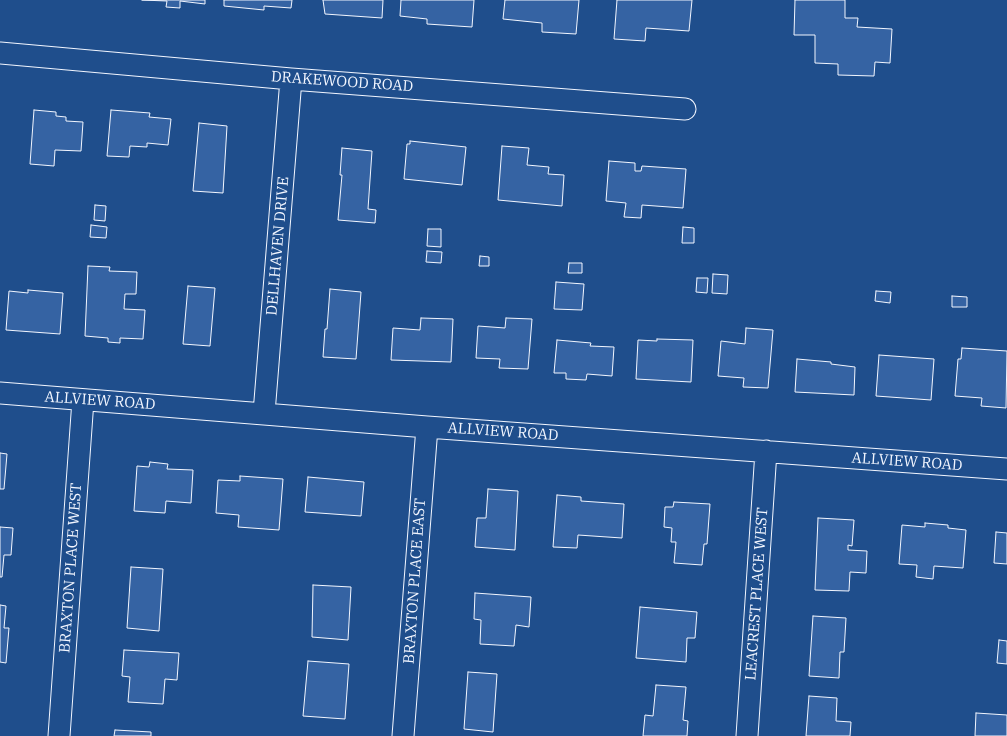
<!DOCTYPE html>
<html>
<head>
<meta charset="utf-8">
<style>
  body { margin:0 }
  canvas { display:block; background:#1f4e8c }
</style>
</head>
<body>
<canvas width="1007" height="736"></canvas>
<script>
const ctx = document.querySelector('canvas').getContext('2d');
ctx.lineJoin = 'round';
function fill(path, color) { ctx.fillStyle = color; ctx.fill(path, 'evenodd'); }
const toPath = rows => new Path2D(rows.map(r => 'M' + r).join(''));
function strokePath(path, color, width, dash) { ctx.strokeStyle = color; ctx.lineWidth = width; ctx.lineCap = dash ? 'butt' : 'round'; ctx.setLineDash(dash || []); ctx.stroke(path); }
function drawText(font, color, halo, rows, align = 'center') {
  ctx.font = font + ' "IBM Plex Serif",serif'; ctx.lineWidth = 4; ctx.setLineDash([]); ctx.textBaseline = 'middle'; ctx.strokeStyle = halo; ctx.fillStyle = color; for (const [text, x, y, turn = 0] of rows) {
    ctx.save(); ctx.translate(x, y); ctx.rotate((+turn || 0) * Math.PI / 180); ctx.textAlign = isNaN(turn) ? turn : align; if (halo) ctx.strokeText(text, 0, 0); ctx.fillText(text, 0, 0); ctx.restore();
  }
}
const building = toPath([
  [142,0,205,0,205,4,180,1,180,8,166,7,167,1,142,0],
  [224,0,292,0,291,8,264,6,264,10,224,6,224,0],
  [323,0,383,0,382,18,325,14,323,0],
  [401,0,474,0,472,27,427,24,427,19,400,16,401,0],
  [505,0,579,0,576,34,542,32,542,23,503,19,505,0],
  [617,0,692,0,689,31,646,28,645,41,614,39,617,0],
  [795,0,845,0,845,18,858,18,857,27,892,29,890,63,875,62,874,76,838,75,838,64,815,63,815,35,794,35,795,0],
  [34,110,56,112,56,116,66,117,66,121,83,122,81,151,55,150,54,166,30,164,34,110],
  [111,110,150,113,149,117,171,119,168,145,147,143,147,147,130,146,129,157,107,156,111,110],
  [199,123,227,126,223,193,193,191,199,123],
  [410,141,466,147,462,185,404,179,407,144,410,144,410,141],
  [502,146,529,148,527,165,549,167,548,174,564,175,562,206,498,200,502,146],
  [342,148,372,151,368,209,376,210,375,223,338,220,342,175,340,175,342,148],
  [609,161,635,163,635,171,641,171,642,166,686,169,683,208,642,205,641,218,624,217,626,203,606,201,609,161],
  [95,205,106,206,105,221,94,220,95,205],
  [91,225,107,227,106,238,90,237,91,225],
  [683,227,694,228,694,243,682,243,683,227],
  [428,229,441,229,441,247,427,246,428,229],
  [427,251,442,252,441,263,426,262,427,251],
  [480,256,489,257,489,266,479,266,480,256],
  [569,263,582,263,582,273,568,273,569,263],
  [88,266,110,267,109,271,137,272,136,294,125,294,124,309,145,310,143,339,120,338,120,343,108,342,108,338,85,336,88,266],
  [713,274,728,275,727,294,712,293,713,274],
  [697,278,708,278,707,293,696,292,697,278],
  [556,282,584,284,582,310,554,309,556,282],
  [188,286,215,288,210,346,183,344,188,286],
  [330,289,361,292,356,359,323,357,325,329,327,329,330,289],
  [28,290,63,293,60,334,6,330,9,291,28,293,28,290],
  [876,291,891,292,890,303,875,301,876,291],
  [952,296,967,297,967,307,952,307,952,296],
  [421,318,453,319,451,362,391,360,393,328,420,330,421,318],
  [506,318,532,319,528,369,499,368,500,359,476,358,478,326,505,328,506,318],
  [746,328,773,330,768,388,743,387,744,378,718,376,721,341,745,344,746,328],
  [657,339,693,340,691,382,636,379,638,340,657,341,657,339],
  [557,340,591,343,590,346,614,347,612,376,587,374,586,380,566,379,566,373,554,373,557,340],
  [962,348,1007,351,1006,408,981,406,982,398,955,396,958,359,961,359,962,348],
  [879,355,934,359,931,400,876,396,879,355],
  [797,359,831,362,831,364,855,367,854,395,795,392,797,359],
  [0,453,7,454,4,489,0,489,0,453],
  [150,462,168,464,167,469,193,470,191,503,166,501,165,513,134,511,137,466,149,467,150,462],
  [240,476,283,479,279,530,238,527,239,515,216,513,218,480,240,481,240,476],
  [308,477,364,482,361,516,305,512,308,477],
  [488,489,518,491,515,550,475,547,477,518,486,518,488,489],
  [557,495,581,497,581,501,624,504,622,538,578,535,577,548,553,547,557,495],
  [674,502,710,504,707,544,704,544,702,565,674,563,676,542,671,542,672,528,664,527,665,507,673,507,674,502],
  [818,518,854,520,852,546,848,545,848,550,867,551,866,573,850,572,849,591,815,590,818,518],
  [925,523,948,525,948,528,966,530,963,568,934,566,933,579,916,577,917,565,899,564,902,525,925,527,925,523],
  [0,527,13,528,11,555,4,555,2,577,0,577,0,527],
  [996,532,1007,533,1007,564,994,563,996,532],
  [131,567,163,569,159,631,127,628,131,567],
  [313,585,351,587,348,640,312,637,313,585],
  [475,593,531,597,529,627,516,625,514,646,480,644,481,620,474,619,475,593],
  [0,605,6,606,4,628,9,628,6,663,0,662,0,605],
  [640,607,697,612,695,638,687,638,686,662,636,658,640,607],
  [813,616,846,618,844,652,840,652,839,678,809,676,813,616],
  [999,640,1007,641,1007,664,997,663,999,640],
  [124,650,179,653,177,680,165,679,163,704,128,702,130,677,122,676,124,650],
  [308,661,349,664,345,719,303,716,308,661],
  [468,672,497,674,493,732,464,729,468,672],
  [656,685,686,687,683,720,688,721,687,736,643,736,645,715,653,716,656,685],
  [809,696,837,698,836,721,851,722,850,736,806,736,809,696],
  [976,713,1007,715,1007,736,975,736,976,713],
  [115,730,151,732,151,736,114,736,115,730]
]);
fill(building, '#3563a3');
strokePath(building, '#f2f6ff', 1);
const minor = toPath([
  [0,53,291,79,685,109],
  [0,393,427,427,1007,469],
  [264,413,291,79],
  [59,736,83,400],
  [403,736,427,427],
  [747,736,766,451]
]);
strokePath(minor, '#f2f6ff', 23);
strokePath(minor, '#1f4e8c', 21);
drawText('15px', '#f2f6ff', '#1f4e8c', [
  ["DRAKEWOOD ROAD",342,82,4],
  ["DELLHAVEN DRIVE",278,246,-85],
  ["ALLVIEW ROAD",100,401,4],
  ["ALLVIEW ROAD",503,432,4],
  ["ALLVIEW ROAD",907,462,4],
  ["BRAXTON PLACE WEST",71,568,-86],
  ["BRAXTON PLACE EAST",415,581,-86],
  ["LEACREST PLACE WEST",757,594,-86]
]);
</script>
</body>
</html>
